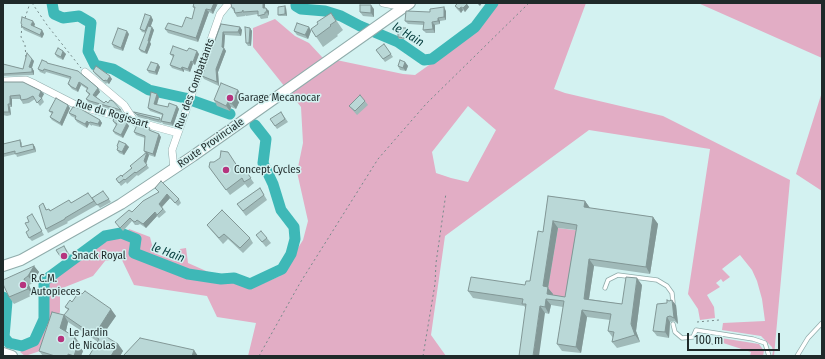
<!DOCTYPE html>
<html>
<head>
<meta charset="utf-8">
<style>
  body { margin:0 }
  #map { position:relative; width:825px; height:359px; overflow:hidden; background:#d3f2f1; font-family:"Fira Sans Condensed",sans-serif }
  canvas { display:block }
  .frame { position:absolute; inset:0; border:4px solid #1f2a2a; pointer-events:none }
  .scale { position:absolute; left:687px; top:333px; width:93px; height:18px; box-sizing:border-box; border:2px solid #1f2a2a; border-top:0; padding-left:5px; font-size:12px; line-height:14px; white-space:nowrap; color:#1f2a2a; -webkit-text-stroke:3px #d3f2f1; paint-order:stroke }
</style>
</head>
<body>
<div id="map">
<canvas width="825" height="359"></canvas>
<div class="frame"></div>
<div class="scale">100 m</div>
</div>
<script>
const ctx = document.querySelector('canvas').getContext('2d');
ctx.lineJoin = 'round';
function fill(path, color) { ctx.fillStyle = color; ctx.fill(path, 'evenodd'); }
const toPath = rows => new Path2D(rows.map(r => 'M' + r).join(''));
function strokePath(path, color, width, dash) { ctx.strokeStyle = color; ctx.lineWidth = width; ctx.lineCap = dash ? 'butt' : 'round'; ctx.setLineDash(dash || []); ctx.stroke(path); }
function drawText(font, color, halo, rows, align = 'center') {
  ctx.font = font + ' "Fira Sans Condensed",sans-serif'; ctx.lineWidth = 3; ctx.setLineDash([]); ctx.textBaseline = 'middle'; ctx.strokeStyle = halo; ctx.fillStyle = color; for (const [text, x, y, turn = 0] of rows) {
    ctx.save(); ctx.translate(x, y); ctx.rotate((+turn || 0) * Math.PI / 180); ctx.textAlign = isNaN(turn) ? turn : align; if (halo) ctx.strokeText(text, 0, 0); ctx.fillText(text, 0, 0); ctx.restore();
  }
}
fill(toPath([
  [491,3,586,3,554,89,565,93,663,116,790,180,774,356,772,356,773,351,772,347,761,336,722,330,723,323,765,321,762,299,757,281,752,270,740,255,722,269,730,277,723,282,721,279,716,283,720,287,707,295,714,307,715,318,700,320,698,309,688,294,710,149,589,130,445,236,431,335,446,356,248,356,256,323,217,317,207,296,134,285,121,258,105,261,93,276,60,289,60,312,40,351,25,356,20,352,35,343,46,321,43,286,60,268,105,241,124,237,129,229,150,237,154,253,175,261,180,249,186,248,188,263,213,274,221,284,229,280,246,286,259,285,280,276,303,240,308,221,297,172,303,143,301,107,253,47,253,28,275,19,295,36,309,43,322,57,403,74,415,75,464,40],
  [468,106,496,130,468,182,451,178,436,173,432,152],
  [698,3,822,3,822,58],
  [822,92,822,191,796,174],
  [558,228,582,231,570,304,547,293],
  [721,338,759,344,764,351,763,356,750,356,751,352,720,342]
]), '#e2adc5');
strokePath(toPath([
  [52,3,54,14,63,18,79,16,91,23,88,51,95,65,113,69,149,90,185,98,230,114],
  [296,3,296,6,301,9,325,11,341,16,360,26,398,42,424,60,432,59,475,27,493,3],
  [3,297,7,301,4,337,9,343,22,346,34,341,44,319,44,281,105,236,121,233,136,239,134,253,188,274,221,279,234,278,250,284,282,269,291,254,295,239,294,227,281,210,273,184,263,163,266,139,255,125]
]), '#3eb8b7', 11);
const lane = toPath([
  [605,288,608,280,618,275,657,280,667,286,672,293,673,303],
  [673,324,675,332,682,338,693,337,696,330,753,339,765,343,769,356],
  [797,356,808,338,822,323]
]);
const street = toPath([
  [383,3,404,7],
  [85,72,124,105,135,122],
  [3,81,26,80,35,84,76,105,178,133],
  [174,169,172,150,220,14,229,3]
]);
const secondary = toPath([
  [3,266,21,260,121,204,193,156,410,3],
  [3,353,12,356]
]);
strokePath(lane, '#90acab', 5);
strokePath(street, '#90acab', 8);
strokePath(secondary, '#90acab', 12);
strokePath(toPath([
  [32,3,47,25,81,68],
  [25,18,30,3],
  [22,26,21,37,25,45,26,58],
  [697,322,719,320],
  [697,339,715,345],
  [259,356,300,283,378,159,426,104,529,3],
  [423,356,435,284,436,263,446,193]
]), '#768a8a', 1, [2, 3]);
strokePath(lane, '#fff', 3.5);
strokePath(street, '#fff', 7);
strokePath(secondary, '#fff', 10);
fill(toPath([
  [194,3,219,3,217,5,213,14,209,12,198,42,168,33,165,29,182,27,192,19,195,9,193,7],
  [232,3,265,3,265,8,269,11,269,15,268,16,268,18,261,19,258,14,246,16,245,15,245,16,237,17,232,8],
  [455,3,466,3,469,7,465,12,463,10,461,13,457,9,455,6,456,4],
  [286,8,287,16,280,16,278,15],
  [374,9,374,17,363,16,360,12],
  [446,11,446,20,440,21,440,24,435,25,435,33,426,33,423,30,424,25,408,24,405,21,430,12],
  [331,13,343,30,337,35,338,36,323,47,311,29,318,24],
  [151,16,153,20,150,27,154,30,150,42,151,44,147,54,141,52,139,49,146,33,142,32,140,29],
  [35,24,34,27,42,30,44,34,42,38,24,30,21,26],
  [221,24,240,27,242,30,241,36,225,35,224,48,226,51,218,72,219,86,204,79,202,76],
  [309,27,311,31,308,39,297,35,294,31],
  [250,28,252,31,251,46,248,46,246,43],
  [407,30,406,39,399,39,398,37],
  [129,34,123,51,114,48,112,44],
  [384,44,393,57,385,62,376,50],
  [63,51,66,54,63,60,57,57,55,54],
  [187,51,199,54,195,65,193,64,190,72,184,70,184,72,172,68,170,65,173,57,170,54],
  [32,59,34,61,32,68,34,71,34,75,3,76,3,64,23,69],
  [405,62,408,66,406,71,400,70,398,66],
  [48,63,98,88,100,92,96,97,104,103,108,103,121,110,123,113,92,104,88,102,86,99,89,95,86,91,87,89,81,85,78,92,72,89,68,84,70,79,53,74,46,72,45,74,40,72,38,69],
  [158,64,160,67,157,75,149,73,147,70],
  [93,71,112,79,109,84,107,83,106,84,95,74],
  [3,82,41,91,44,94,42,98,44,102,40,106,35,99,29,103,23,104,21,100,21,99,12,99,12,107,10,107,11,115,7,116,3,115],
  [242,96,236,109,231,107,230,111,217,106,214,100],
  [159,97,157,105,168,107,177,106,179,109,173,126,163,124,162,122,161,123,138,117,134,112,160,118,161,119,162,115,150,111,148,108],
  [365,101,368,105,357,115,349,106],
  [70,108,62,126,52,120,50,117,52,114,49,111],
  [281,112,288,122,277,129,270,119],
  [69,113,100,120,102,123,100,127,92,125,92,126,89,124,87,128,77,122,75,119,75,118,71,116],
  [113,121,127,123,129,126,123,138,115,134,113,131,116,125,115,124],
  [152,131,161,137,155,157,149,155,146,164,149,168,138,176,137,175,127,184,126,182,121,186,116,179,123,177,145,153,144,151,145,138,136,135,134,132],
  [20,140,22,143,22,147,33,144,35,147,36,152,17,157,16,154,3,157,3,144],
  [126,144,129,147,124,155,119,153,117,150,118,148,117,146],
  [209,167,241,172,245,170,254,183,248,188,245,184,230,195],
  [155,188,179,199,181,203,178,206,170,198,162,207,166,212,159,218,157,216,146,228,140,224,138,225,135,225,132,221,123,231,115,222,132,212,159,192],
  [260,188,267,200,246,216,237,204],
  [103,191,111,202,100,208,92,198],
  [88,193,97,205,67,222,68,223,48,233,46,229,43,203,47,210,51,211,71,203],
  [548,196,585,201,590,208,653,217,658,224,650,274,594,266,589,299,622,304,642,285,636,331,640,342,617,348,612,342,613,338,608,331,610,320,587,317,581,353,562,351,557,344,563,307,551,305,549,314,526,308,524,306,473,298,468,291,525,285,530,281,543,232],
  [558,228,576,230,565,297,552,295,553,294,548,288],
  [34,218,44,235,32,241,29,238],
  [207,225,250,238,253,243,243,253,228,239,223,244,211,230],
  [256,235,267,238,271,243,266,247],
  [64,246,70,255,62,260,60,256],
  [34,266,39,272,33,283,29,285,33,295,14,304,9,297],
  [72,302,116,316,103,335,118,344,123,351,120,356,89,356,98,342,68,322,66,331,80,344,79,346,83,351,81,356,43,356,39,351,64,315,68,310,65,307],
  [676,305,678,324,674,321,670,322,669,338,657,336,653,331]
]), '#a0bab9');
fill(toPath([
  [214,3,215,3,217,5,213,14,211,10],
  [263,3,265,3,265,11,263,8],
  [477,3,482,3,480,6],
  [467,4,469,7,465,12,463,8],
  [371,5,374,9,374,17,371,13],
  [285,6,286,8,287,16,285,14],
  [444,7,446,11,446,20,444,17],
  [461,7,463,10,461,13,459,9],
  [266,8,269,11,269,15,267,12],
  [206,9,209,12,198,42,196,38],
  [151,16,153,20,148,34,145,31],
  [438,18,440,21,440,24,438,21],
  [33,21,35,24,33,29,31,25],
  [432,22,435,25,435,33,433,29],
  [152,27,154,30,150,42,151,44,147,54,145,52],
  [240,27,242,30,241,36,238,32],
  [309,27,311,31,308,39,305,35],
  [250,28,252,31,251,46,249,43],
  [406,28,407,30,406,39,405,38],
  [42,30,44,34,42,38,40,35],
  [127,31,129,34,123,51,121,48],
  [223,32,225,35,224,48,226,51,218,72,219,86,217,82,216,69,222,47],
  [63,51,66,54,63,60,61,57],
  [197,51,199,54,195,65,193,62],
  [32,59,34,61,31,70,29,67],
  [191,61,193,64,190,72,188,69],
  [405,62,408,66,406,71,403,68],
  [158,64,160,67,157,75,155,72],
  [182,67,184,70,184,72,181,69],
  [32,68,34,71,34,75,32,72],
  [110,76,112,79,109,84,107,81],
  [79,82,81,85,78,92,76,89],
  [98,88,100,92,95,98,93,95],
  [238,90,242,96,236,109,232,104],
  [41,91,44,94,41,99,39,96],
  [157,94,159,97,156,107,154,104],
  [10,96,12,99,12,107,10,104],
  [228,102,231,107,230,111,226,106],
  [8,104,10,107,11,115,9,112],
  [68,105,70,108,62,126,60,123],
  [177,106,179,109,173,126,171,123],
  [100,120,102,123,100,127,98,124],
  [87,121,89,124,87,128,85,124],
  [127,123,129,126,123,138,121,135],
  [159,134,161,137,155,157,153,154],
  [33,144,35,147,36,152,34,149],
  [126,144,129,147,124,155,122,152],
  [147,152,149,155,146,164,144,161],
  [167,194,170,198,161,208,159,204],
  [585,201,590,208,589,214,584,207],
  [155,212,157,216,146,228,143,224],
  [653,217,658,224,650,274,646,267],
  [553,221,558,228,548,288,553,294,552,299,547,294,543,286],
  [589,259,594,266,588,305,584,299],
  [34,266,39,272,33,283,28,276],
  [637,278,642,285,636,331,640,342,635,335,631,324],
  [24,279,29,285,33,295,28,289],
  [546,299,551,305,549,314,545,307],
  [672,300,676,305,678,324,674,318],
  [540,306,545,313,539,356,533,356],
  [111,309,116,316,101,337,97,331],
  [582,310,587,317,581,353,576,347],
  [64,315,68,322,65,335,60,328],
  [667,317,670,322,669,338,665,332],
  [75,337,80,344,79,346,83,351,81,356,74,356,73,342],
  [118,344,123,351,120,356,111,356],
  [194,350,198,356,192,356]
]), '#829796');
const building = toPath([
  [194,3,214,3,211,10,206,9,196,38,165,29,168,23,182,27,186,17,192,19,195,7,193,7,194,3],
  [232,3,263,3,263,8,266,8,267,12,265,12,265,14,258,16,258,11,243,12,243,10,242,12,235,13,234,8,232,8,231,4,232,3],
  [456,3,466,3,467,4,463,8,461,7,459,9,455,6,457,4,456,3],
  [360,5,371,5,371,13,360,12,360,5],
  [285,6,285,14,278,15,278,7,285,6],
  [444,7,444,17,438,18,438,21,432,22,433,29,423,30,424,22,405,21,406,11,430,12,430,9,444,7],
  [331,13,336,21,330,25,331,26,316,37,311,29,318,24,317,22,331,13],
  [145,14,151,16,145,31,140,29,145,14],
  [22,17,33,21,31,25,42,30,40,35,21,26,22,25,21,23,22,17],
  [297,23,309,27,305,35,294,31,297,23],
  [221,24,240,27,238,32,223,32,222,47,224,48,216,69,217,82,202,76,221,24],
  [148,26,152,27,148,41,149,41,145,52,139,49,148,26],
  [245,27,250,28,249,43,246,43,245,27],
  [118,28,127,31,121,48,112,44,118,28],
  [398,28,406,28,405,38,398,37,398,28],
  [384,44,391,54,383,59,376,50,384,44],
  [173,46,187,51,189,48,197,51,193,62,191,61,188,69,182,67,181,69,170,65,174,55,170,54,173,46],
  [58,48,63,51,61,57,55,54,58,48],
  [27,53,32,59,29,67,32,68,32,72,3,74,3,64,23,69,27,53],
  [42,60,47,62,47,63,78,71,98,88,93,95,104,103,106,101,108,103,110,100,113,101,121,110,90,101,86,99,90,94,86,91,88,88,79,82,76,89,70,86,70,85,68,84,71,77,51,71,44,69,43,71,38,69,42,60],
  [400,60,405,62,403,68,398,66,400,60],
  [151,62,158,64,155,72,147,70,151,62],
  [96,66,110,76,107,81,105,80,104,81,93,71,96,66],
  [3,82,23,82,41,91,39,96,42,98,37,103,33,96,27,99,21,100,20,95,10,96,10,104,8,104,9,112,3,112,3,82],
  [221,83,238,90,232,104,228,102,226,106,214,100,221,83],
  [151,92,157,94,154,104,168,107,169,103,177,106,171,123,161,121,163,114,148,108,151,92],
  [360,95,365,101,355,111,349,106,360,95],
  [56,98,68,105,60,123,50,117,53,112,49,111,56,98],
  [73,107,79,108,100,120,98,124,90,122,89,123,87,121,85,124,75,119,76,116,69,113,73,107],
  [134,112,160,118,159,120,136,114,134,112],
  [281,112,285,119,275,126,270,119,281,112],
  [114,118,127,123,121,135,113,131,117,124,113,121,114,118],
  [137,125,150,128,149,130,159,134,153,154,147,152,144,161,147,165,136,173,135,172,125,180,124,179,119,183,116,179,121,175,123,177,122,176,132,168,130,166,147,152,144,151,145,136,134,132,137,125],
  [20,140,21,147,33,144,34,149,15,154,15,151,3,154,3,144,20,140],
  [119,141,126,144,122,152,117,150,118,147,117,146,119,141],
  [221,151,228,152,241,172,245,170,251,178,244,182,242,178,226,190,209,167,210,162,214,162,220,158,221,151],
  [161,181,179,199,175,203,167,194,159,204,163,209,157,215,155,212,143,224,137,220,135,222,133,221,130,218,120,228,115,222,129,210,132,212,143,201,159,192,155,188,161,181],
  [260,188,264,195,243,211,237,204,260,188],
  [103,191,109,199,97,205,92,198,103,191],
  [88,193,94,201,65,218,65,219,46,229,39,206,43,203,46,210,49,209,50,211,69,200,71,203,88,193],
  [548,196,585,201,584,207,653,217,646,267,589,259,584,299,622,304,626,277,637,278,631,324,635,335,612,342,614,332,608,331,611,314,582,310,576,347,557,344,564,301,546,299,545,307,540,306,533,356,519,356,526,304,522,304,523,299,468,291,471,277,525,285,526,281,530,281,538,231,543,232,548,196],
  [553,221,577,225,565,297,547,294,548,287,543,286,553,221],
  [222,210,250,238,240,248,224,234,219,238,207,225,222,210],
  [32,214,42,231,29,238,26,232,29,230,25,223,29,222,27,217,32,214],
  [261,231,267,238,262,242,256,235,261,231],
  [64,246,67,252,60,256,56,250,64,246],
  [34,266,28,276,24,279,28,289,9,297,3,284,3,280,34,266],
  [85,291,111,309,97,331,118,344,111,356,89,356,99,339,64,315,69,309,65,307,70,300,72,302,79,292,82,294,85,291],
  [667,300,669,301,672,300,674,318,670,316,667,317,665,332,653,331,657,304,667,303,667,300],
  [52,312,64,315,60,328,75,337,73,342,78,344,74,356,68,354,68,356,55,356,39,351,52,312],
  [140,338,194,350,192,356,123,356,140,338]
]);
fill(building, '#bad8d7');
strokePath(building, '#829796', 1);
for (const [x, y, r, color] of [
  [230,98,4,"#b6347e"],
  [226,170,4,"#b6347e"],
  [64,256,4,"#b6347e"],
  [23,285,4,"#b6347e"],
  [61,339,4,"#b6347e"]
]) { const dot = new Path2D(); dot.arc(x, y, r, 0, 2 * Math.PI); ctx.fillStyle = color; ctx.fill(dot); strokePath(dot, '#d3f2f1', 1.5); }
drawText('11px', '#1f2a2a', '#d3f2f1', [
  ["Rue des Combattants",195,84,-70],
  ["Rue du Rogissart",112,114,17],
  ["Route Provinciale",211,143,-35]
]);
drawText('11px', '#1f2a2a', '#d3f2f1', [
  ["Garage Mecanocar",238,98],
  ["Concept Cycles",234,170],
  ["Snack Royal",72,256],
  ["R.C.M.",31,279],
  ["Autopieces",31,292],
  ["Le Jardin",69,333],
  ["de Nicolas",69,346]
], 'left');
drawText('italic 12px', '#084040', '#d3f2f1', [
  ["le Hain",408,35,31],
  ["le Hain",168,253,21]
]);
</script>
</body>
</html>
